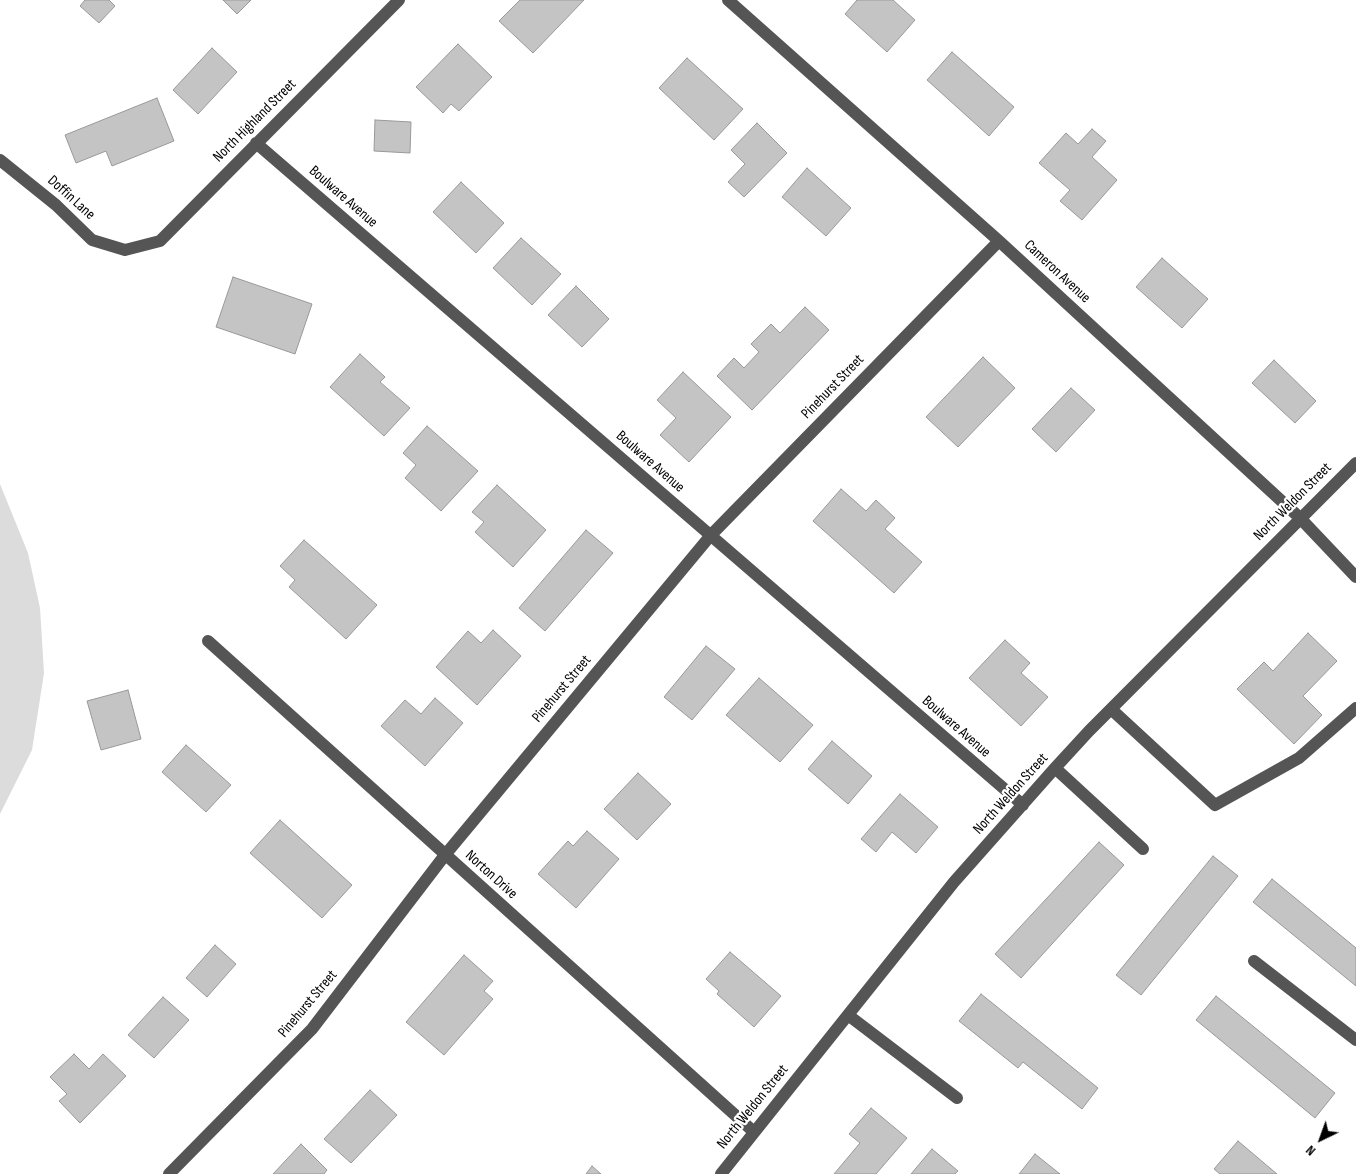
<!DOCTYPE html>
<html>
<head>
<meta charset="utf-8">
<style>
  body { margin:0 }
  #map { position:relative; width:1356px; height:1174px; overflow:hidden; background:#fff; font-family:"Sofia Sans Condensed",sans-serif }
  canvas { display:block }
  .north { position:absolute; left:1296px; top:1114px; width:50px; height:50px; -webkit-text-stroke:4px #fff; paint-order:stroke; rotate:222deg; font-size:14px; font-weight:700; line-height:20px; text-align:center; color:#000 }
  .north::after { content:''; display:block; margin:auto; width:18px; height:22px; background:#000; clip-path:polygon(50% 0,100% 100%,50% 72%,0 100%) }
</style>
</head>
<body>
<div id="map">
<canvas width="1356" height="1174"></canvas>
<div class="north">N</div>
</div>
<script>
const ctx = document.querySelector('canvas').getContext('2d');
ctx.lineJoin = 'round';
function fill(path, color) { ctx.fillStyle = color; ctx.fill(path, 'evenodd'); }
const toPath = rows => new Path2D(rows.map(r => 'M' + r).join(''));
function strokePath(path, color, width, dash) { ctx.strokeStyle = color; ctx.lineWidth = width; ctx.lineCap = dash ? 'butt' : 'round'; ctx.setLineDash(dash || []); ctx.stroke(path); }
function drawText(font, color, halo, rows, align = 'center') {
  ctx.font = font + ' "Sofia Sans Condensed",sans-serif'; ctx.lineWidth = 4.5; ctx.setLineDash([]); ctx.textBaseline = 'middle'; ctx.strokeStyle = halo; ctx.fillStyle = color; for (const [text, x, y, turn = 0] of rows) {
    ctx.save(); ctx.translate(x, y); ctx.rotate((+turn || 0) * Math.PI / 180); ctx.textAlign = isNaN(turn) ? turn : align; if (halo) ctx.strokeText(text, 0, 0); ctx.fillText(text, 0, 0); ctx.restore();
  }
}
fill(toPath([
  [0,484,28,553,40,608,44,673,32,750,0,814]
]), '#dcdcdc');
const building = toPath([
  [85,0,109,0,115,6,99,23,80,6,85,0],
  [223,0,251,0,237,14,223,0],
  [520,0,584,0,533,53,499,21,520,0],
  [857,0,893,0,915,20,887,52,845,14,857,0],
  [458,44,492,77,459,111,451,104,443,113,416,87,458,44],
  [212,48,237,72,198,114,173,90,212,48],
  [952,52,1014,107,989,136,927,80,952,52],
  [687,58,743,109,714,140,659,88,687,58],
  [157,98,174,141,112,166,106,151,76,163,65,135,157,98],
  [375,120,411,122,410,153,374,151,375,120],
  [757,123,787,153,744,197,728,182,745,164,731,150,757,123],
  [1092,129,1106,141,1092,157,1117,180,1082,220,1060,201,1070,190,1039,163,1066,133,1078,144,1092,129],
  [807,168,851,208,826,236,782,197,807,168],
  [461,182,504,223,476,253,433,212,461,182],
  [521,238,561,274,532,305,493,268,521,238],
  [1162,258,1208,299,1182,328,1136,287,1162,258],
  [233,277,312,304,295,354,216,327,233,277],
  [576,286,609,319,582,347,548,315,576,286],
  [805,307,829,330,752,410,717,376,734,358,744,368,759,352,751,344,771,324,780,333,805,307],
  [360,354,385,377,380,382,410,408,384,436,330,387,360,354],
  [983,357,1015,388,958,447,926,417,983,357],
  [1274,360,1316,401,1295,423,1252,383,1274,360],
  [683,372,731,417,689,462,660,435,676,418,657,400,683,372],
  [1071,388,1095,410,1056,452,1032,429,1071,388],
  [427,426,478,471,441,511,405,478,416,465,403,453,427,426],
  [497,485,546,530,513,567,475,532,484,522,472,512,497,485],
  [841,489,866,511,876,500,895,518,885,529,922,562,894,593,813,521,841,489],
  [586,530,613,553,545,631,519,608,586,530],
  [304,540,377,605,346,639,289,587,295,580,280,566,304,540],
  [493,630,521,656,477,705,436,667,468,631,481,643,493,630],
  [1308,633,1337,661,1303,696,1322,715,1294,744,1237,689,1264,662,1273,671,1308,633],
  [1005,640,1030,663,1021,673,1048,697,1021,726,969,678,1005,640],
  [706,646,735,669,692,720,664,697,706,646],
  [759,678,813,725,780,762,726,715,759,678],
  [128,690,141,739,101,750,87,701,128,690],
  [435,698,463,723,425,766,381,726,405,700,421,714,435,698],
  [832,741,872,776,848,804,808,769,832,741],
  [186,745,231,785,206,812,162,772,186,745],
  [638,773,671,804,637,840,604,809,638,773],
  [900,794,938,827,916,853,892,832,876,852,861,839,900,794],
  [280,820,352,885,322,918,250,853,280,820],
  [587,831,619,859,576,908,538,874,568,841,573,846,587,831],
  [1099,842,1124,865,1021,978,995,954,1099,842],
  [1213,856,1238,876,1141,995,1116,975,1213,856],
  [1272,879,1356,948,1356,986,1253,902,1272,879],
  [215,945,236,964,207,997,186,978,215,945],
  [730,952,781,996,754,1027,717,994,719,991,706,979,730,952],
  [464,955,493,981,484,991,493,999,444,1055,406,1022,464,955],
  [981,994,1098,1088,1082,1109,1023,1062,1018,1068,959,1021,981,994],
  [1216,996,1335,1093,1315,1118,1196,1020,1216,996],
  [163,997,189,1020,154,1058,128,1035,163,997],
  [74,1054,89,1069,103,1054,126,1076,80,1123,59,1101,67,1094,50,1077,74,1054],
  [370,1090,397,1115,351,1163,324,1139,370,1090],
  [871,1108,907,1138,876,1174,834,1174,860,1143,849,1134,871,1108],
  [1238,1141,1277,1174,1220,1174,1214,1169,1238,1141],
  [301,1144,327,1170,324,1174,273,1174,301,1144],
  [932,1149,958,1171,955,1174,911,1174,932,1149],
  [1035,1154,1060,1174,1019,1174,1035,1154],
  [592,1166,601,1174,586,1174,592,1166]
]);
fill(building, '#c4c4c4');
strokePath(building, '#999', 1);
strokePath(toPath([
  [728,0,999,241,1300,518,1356,577],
  [256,143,1023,805],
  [0,160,56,205,92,240,125,250,160,241,399,0],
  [208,641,754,1132],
  [1111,709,1215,805,1299,758,1356,708],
  [1055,768,1143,849],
  [1254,961,1356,1040],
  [848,1015,957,1098],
  [169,1174,312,1029,445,855,711,535,999,241],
  [721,1174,954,882,1055,768,1089,731,1356,463]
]), '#555', 12);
drawText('15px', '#000', '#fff', [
  ["North Highland Street",255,121,-45],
  ["Boulware Avenue",343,197,41],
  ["Doffin Lane",71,198,42],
  ["Cameron Avenue",1057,272,43],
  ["Pinehurst Street",833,387,-46],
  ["Boulware Avenue",650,462,41],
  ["North Weldon Street",1293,502,-45],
  ["Pinehurst Street",562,689,-50],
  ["Boulware Avenue",956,727,41],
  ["North Weldon Street",1011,794,-48],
  ["Norton Drive",491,875,42],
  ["Pinehurst Street",308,1004,-50],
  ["North Weldon Street",753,1107,-51]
]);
</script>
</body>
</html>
